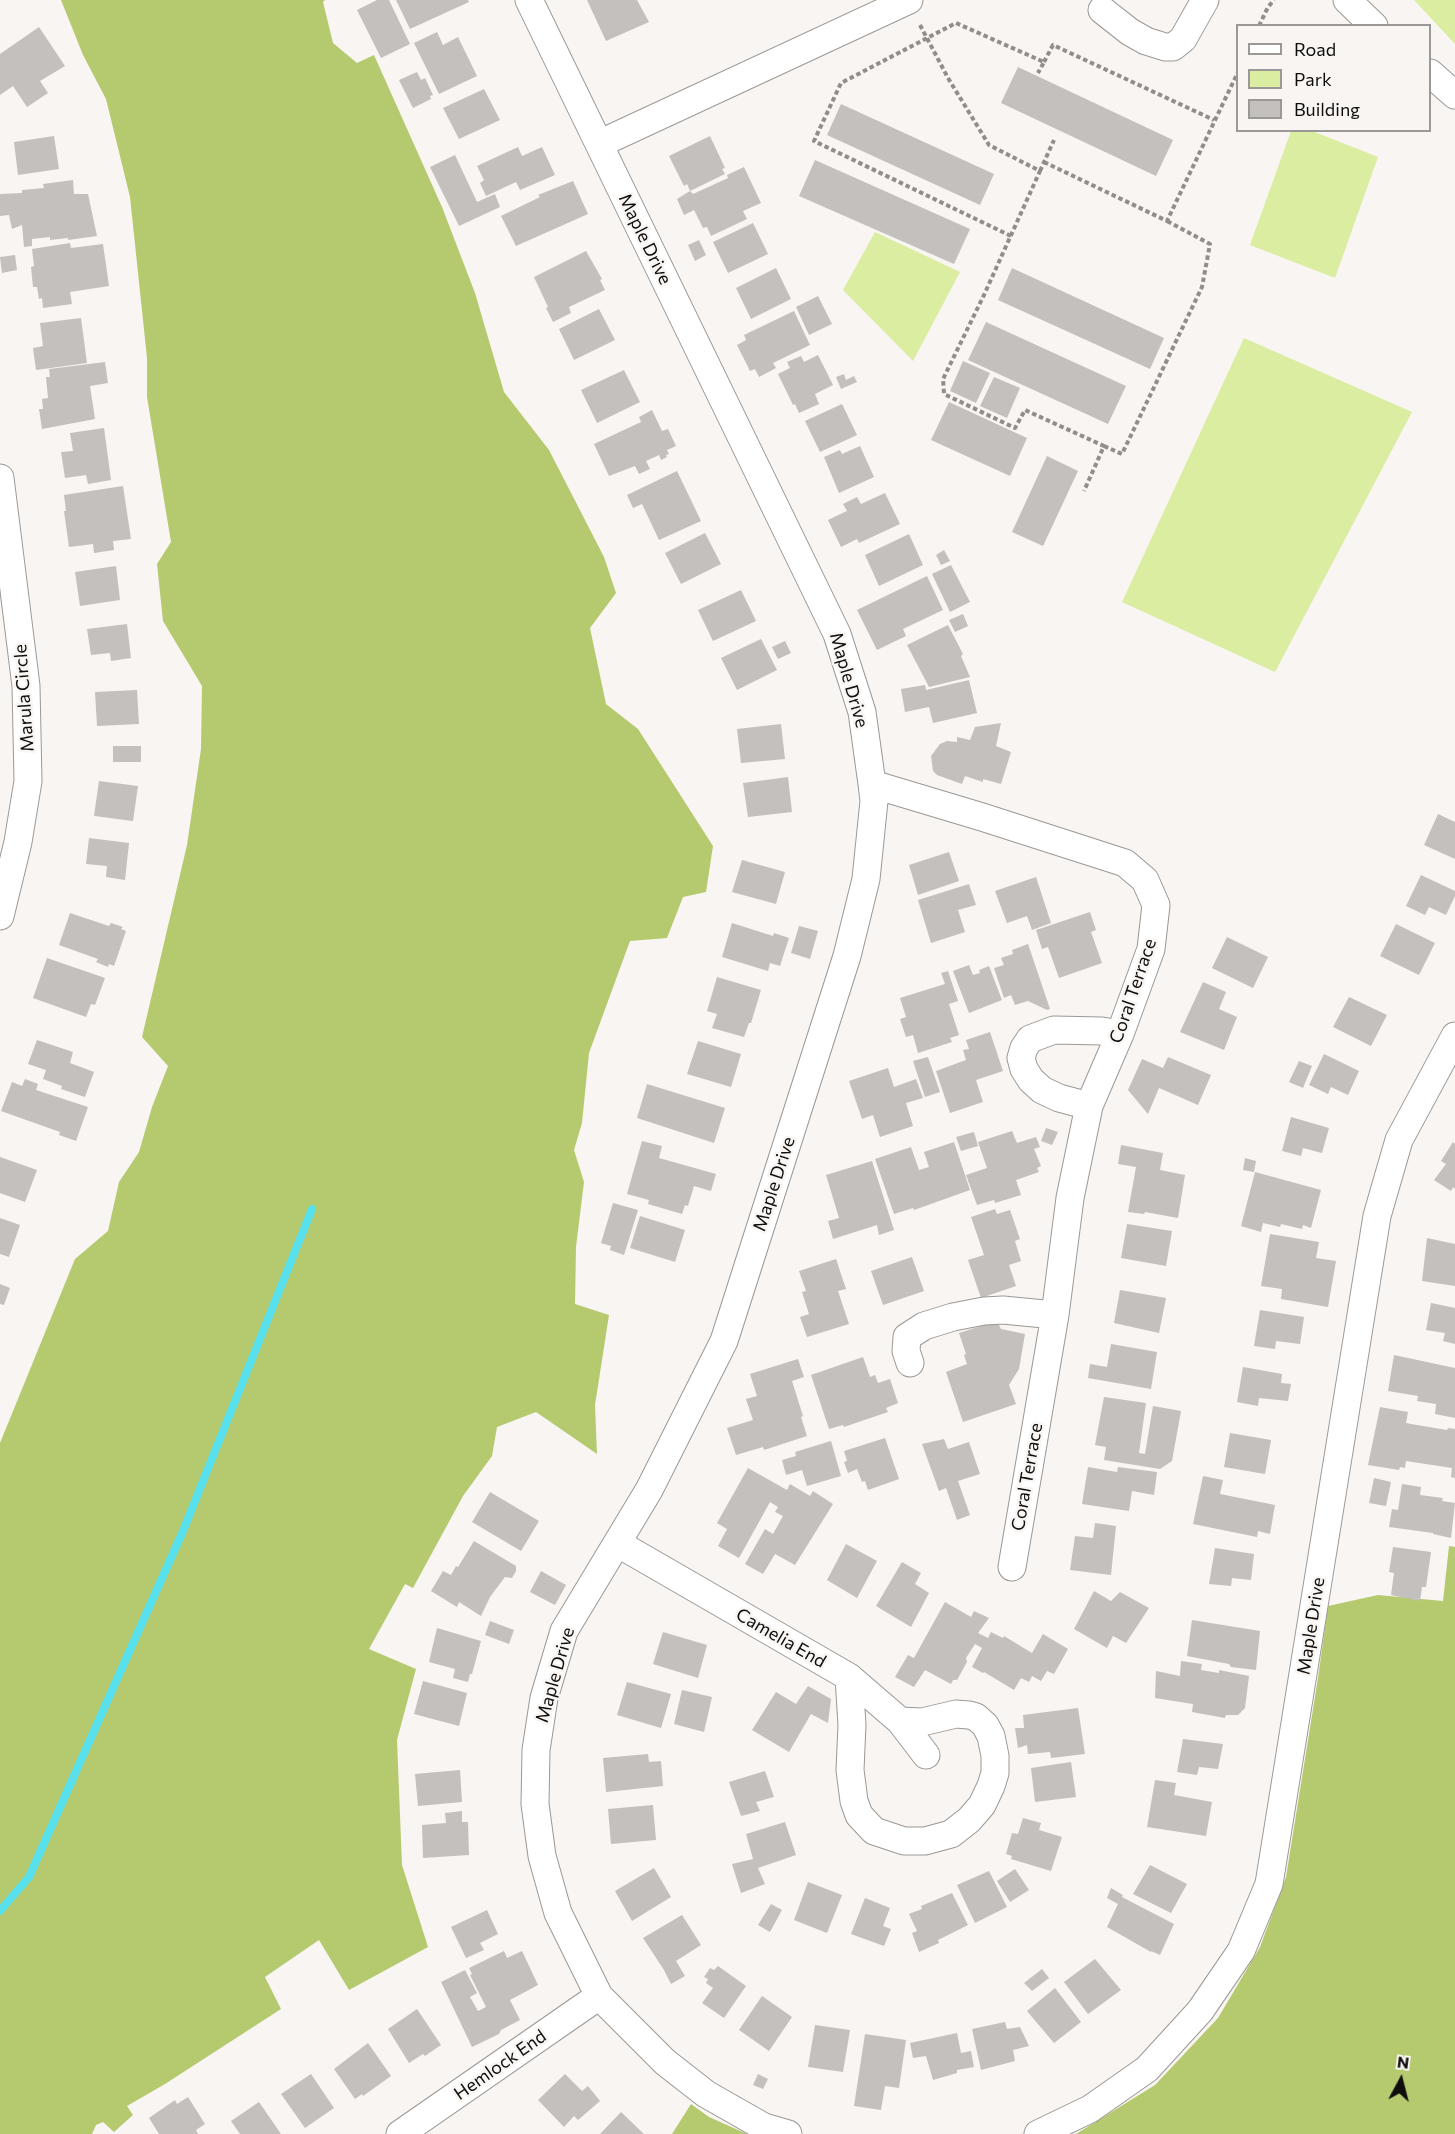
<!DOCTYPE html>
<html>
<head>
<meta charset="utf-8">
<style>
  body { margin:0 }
  #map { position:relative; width:1455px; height:2134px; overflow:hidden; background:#f8f5f2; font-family:Commissioner,sans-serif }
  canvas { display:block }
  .legend { position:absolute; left:1236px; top:24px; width:195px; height:108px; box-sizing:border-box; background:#f8f5f2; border:2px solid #9b9996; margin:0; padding:8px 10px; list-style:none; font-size:18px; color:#0f0e0d }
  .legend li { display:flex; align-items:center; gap:12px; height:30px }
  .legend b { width:30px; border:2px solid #9b9996 }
  .north { position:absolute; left:1371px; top:2050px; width:60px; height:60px; -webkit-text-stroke:4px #f8f5f2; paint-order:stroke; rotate:7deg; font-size:16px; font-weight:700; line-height:24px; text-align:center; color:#0f0e0d }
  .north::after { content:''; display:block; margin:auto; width:21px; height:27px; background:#0f0e0d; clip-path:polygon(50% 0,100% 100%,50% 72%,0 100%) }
</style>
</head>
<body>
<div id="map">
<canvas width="1455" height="2134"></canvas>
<ul class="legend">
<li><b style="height:8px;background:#fff"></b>Road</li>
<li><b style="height:16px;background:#daeda1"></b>Park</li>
<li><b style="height:16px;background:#c3c0bd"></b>Building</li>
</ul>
<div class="north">N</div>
</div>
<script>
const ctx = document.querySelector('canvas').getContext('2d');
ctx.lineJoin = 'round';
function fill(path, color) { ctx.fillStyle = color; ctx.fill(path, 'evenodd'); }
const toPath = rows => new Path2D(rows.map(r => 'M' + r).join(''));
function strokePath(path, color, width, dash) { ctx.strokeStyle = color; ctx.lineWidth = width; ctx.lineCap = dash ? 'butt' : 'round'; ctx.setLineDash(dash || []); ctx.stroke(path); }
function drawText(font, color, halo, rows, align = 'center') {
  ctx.font = font + ' Commissioner,sans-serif'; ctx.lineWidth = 5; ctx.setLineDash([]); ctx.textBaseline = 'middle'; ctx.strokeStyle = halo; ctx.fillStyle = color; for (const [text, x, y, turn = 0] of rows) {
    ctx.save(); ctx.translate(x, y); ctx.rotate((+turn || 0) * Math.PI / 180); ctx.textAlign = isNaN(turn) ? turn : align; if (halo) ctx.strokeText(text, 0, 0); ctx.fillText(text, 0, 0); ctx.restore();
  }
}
fill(toPath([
  [1414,0,1455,0,1455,44],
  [1291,131,1312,131,1378,157,1335,278,1250,245],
  [875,232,960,272,913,361,843,290],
  [1244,338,1412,412,1275,672,1122,602]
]), '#daeda1');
fill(toPath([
  [61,0,325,0,323,2,333,43,357,63,374,55,442,207,475,293,504,392,549,450,604,557,616,593,590,628,606,704,638,729,713,846,706,892,683,897,667,938,630,941,589,1053,582,1123,574,1150,584,1182,576,1247,575,1304,609,1315,595,1405,597,1454,536,1412,497,1427,492,1456,463,1496,413,1588,405,1584,369,1649,416,1669,397,1740,402,1865,428,1947,349,1990,319,1940,265,1977,281,2009,165,2084,127,2106,133,2115,114,2132,103,2122,96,2125,92,2134,0,2134,0,1443,75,1259,108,1231,119,1182,139,1152,152,1107,168,1066,142,1037,187,845,201,749,202,686,163,621,157,564,171,542,147,397,147,358,130,197,106,99,83,55],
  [1449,1546,1455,1547,1455,2134,1076,2134,1155,2085,1218,2018,1260,1947,1286,1877,1318,1678,1328,1606,1378,1595,1443,1601],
  [691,2104,709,2117,747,2134,672,2134]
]), '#b5ca6f');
strokePath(toPath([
  [0,1911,29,1877,183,1531,312,1209]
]), '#58e0ed', 8);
fill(toPath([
  [377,0,389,0,410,44,381,58,357,10],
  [396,0,468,0,469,2,410,29],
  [587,0,637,0,649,22,606,41],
  [39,27,65,66,40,81,48,93,27,107,13,86,0,95,0,54],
  [437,32,443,45,458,37,477,76,439,94,414,43],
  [1018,67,1173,140,1156,176,1001,103],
  [417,72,421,80,425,78,433,95,430,96,431,99,413,108,399,80],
  [484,89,500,120,459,139,443,108],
  [841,104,994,174,980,205,827,135],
  [54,136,59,169,18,175,14,142],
  [710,136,725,168,722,169,725,174,690,191,687,184,684,186,669,156],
  [518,147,522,156,542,147,555,175,520,190,516,182,486,196,480,183,484,180,477,166],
  [455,155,477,202,495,194,500,207,459,226,430,167],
  [815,160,970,229,954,264,799,196],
  [744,167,761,203,743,211,747,219,711,236,707,227,703,228,694,210,684,215,677,199,690,191,693,194,728,178,727,175],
  [73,180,74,194,88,194,97,236,68,240,68,238,50,240,50,237,32,239,32,246,24,247,22,225,12,229,9,215,0,216,0,194,22,193,22,190,44,188,43,184],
  [573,181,588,214,516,246,501,216,540,197,538,195],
  [753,223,768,254,728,273,713,242],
  [699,240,706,255,695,261,688,245],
  [70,243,71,248,103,244,109,286,70,292,72,304,43,308,42,298,39,299,37,287,33,287,31,267,34,266,32,249],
  [586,251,602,279,600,280,605,290,569,307,571,313,553,322,546,308,548,307,534,277],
  [15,255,17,270,2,273,0,257],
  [776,268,791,299,751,319,736,288],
  [1012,268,1164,338,1150,369,998,300],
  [818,296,832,324,809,335,796,307],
  [599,309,615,340,574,360,559,329],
  [794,311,810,345,773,363,776,368,759,377,755,369,750,371,737,345,746,340,744,335],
  [81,318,87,363,36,370,33,348,43,346,40,323],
  [986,322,1126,386,1108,424,968,360],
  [818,355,833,385,815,394,819,404,799,413,795,404,793,405,778,374,790,368,787,362,801,356,804,362],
  [963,361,990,373,976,403,950,391],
  [105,362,108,383,90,386,95,419,42,429,39,409,43,409,42,399,48,398,46,377,50,377,49,369],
  [624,370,640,402,597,423,581,390],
  [844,374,846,380,854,376,857,382,841,389,836,377],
  [994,377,1020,388,1007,418,980,406],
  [949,402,1027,438,1010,476,931,440],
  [842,404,857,435,820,452,805,421],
  [652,410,662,431,668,429,676,446,667,450,669,454,666,455,667,457,661,460,659,455,646,461,650,469,639,474,635,466,609,476,594,444,641,422,639,417],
  [104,428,111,480,88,484,86,475,65,478,61,452,73,451,70,433],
  [860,446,874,477,839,493,824,457,840,450,842,454],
  [1047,456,1078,471,1043,546,1012,532],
  [677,471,701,521,659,540,642,504,633,508,627,495],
  [123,486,131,539,113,541,114,550,94,553,93,544,69,547,64,511,66,511,64,495],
  [885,493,900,524,859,543,857,539,841,547,828,520,847,511,843,504,857,497,861,504],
  [705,533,721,564,681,584,665,553],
  [909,534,923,565,879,586,865,555],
  [944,550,950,561,941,565,936,555],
  [951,565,970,602,950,612,932,574],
  [116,566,120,600,80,606,75,572],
  [927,576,943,610,903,629,906,636,877,650,857,610],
  [741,590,756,621,713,641,698,610],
  [963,614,968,626,955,632,949,620],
  [127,624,131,658,111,661,110,653,91,655,87,629],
  [948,625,963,654,961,656,970,677,929,687,907,645],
  [761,639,777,670,737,690,721,658],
  [785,641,791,653,778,659,772,647],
  [969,680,977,713,933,723,929,707,905,712,901,689,925,685,926,690],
  [137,690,139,724,97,726,95,692],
  [1001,723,996,746,1011,752,1001,784,983,779,983,782,965,776,962,784,937,775,933,771,931,756,940,744,947,741,957,742,957,737,970,740,975,727],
  [781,724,785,759,741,763,737,729],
  [113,746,141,746,141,762,113,762],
  [788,777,792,812,748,817,743,783],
  [99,781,138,786,133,821,94,816],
  [1438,814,1455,822,1455,859,1424,845],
  [89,838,129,843,125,880,106,877,107,866,86,864],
  [949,852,959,881,918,895,909,865],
  [742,860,785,872,776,904,732,892],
  [1421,875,1455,891,1455,896,1446,915,1429,907,1425,915,1406,906],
  [1036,877,1051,923,1032,930,1027,916,1007,923,995,891],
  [969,884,976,905,958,910,965,932,931,943,918,900],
  [1090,912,1096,930,1091,932,1102,963,1059,978,1048,947,1042,949,1036,930],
  [70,913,109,926,111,923,123,927,121,929,126,931,114,966,109,964,108,967,96,962,98,959,59,945],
  [732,923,773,936,774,933,789,938,780,966,770,963,768,971,722,957],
  [1396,924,1435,943,1419,975,1380,956],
  [799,926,818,931,810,959,791,953],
  [1227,937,1268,957,1253,988,1212,968],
  [1028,944,1050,1009,1047,1010,1028,1001,1015,1005,1011,995,1004,998,994,968,1004,965,1001,958,1013,954,1012,950],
  [47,958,105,978,95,1005,91,1004,86,1017,33,998],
  [969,965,973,975,980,973,979,970,989,966,1002,1000,969,1013,953,971],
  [948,971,958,1001,949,1004,959,1035,950,1038,952,1042,918,1053,913,1035,906,1037,900,1019,906,1017,900,998,945,984,941,973],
  [717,977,761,990,751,1023,749,1023,744,1037,712,1028,717,1014,707,1011],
  [1203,982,1226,992,1219,1009,1237,1017,1224,1050,1180,1032],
  [1349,997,1387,1015,1371,1046,1333,1027],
  [990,1032,1003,1071,976,1080,983,1102,950,1113,936,1071,966,1060,963,1050,969,1049,966,1040],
  [37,1040,73,1052,70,1063,94,1072,85,1097,61,1089,62,1086,43,1079,46,1070,28,1064],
  [698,1041,741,1054,731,1087,687,1074],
  [1324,1054,1359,1071,1348,1095,1331,1087,1328,1094,1309,1085],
  [928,1057,940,1092,925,1097,913,1061],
  [1168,1057,1211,1075,1198,1105,1159,1088,1148,1114,1128,1090,1142,1059,1163,1068],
  [1299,1061,1312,1066,1303,1088,1289,1082],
  [888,1068,894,1087,916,1079,923,1098,906,1103,913,1126,880,1137,873,1115,862,1119,849,1081],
  [25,1079,38,1084,36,1090,88,1107,76,1141,59,1135,60,1132,1,1111,12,1082,22,1086],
  [647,1084,725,1108,714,1143,637,1118],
  [1291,1117,1329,1128,1322,1153,1303,1148,1301,1156,1282,1151],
  [1046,1128,1058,1132,1052,1145,1041,1141],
  [1012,1131,1017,1143,1036,1137,1040,1147,1034,1149,1041,1166,1037,1168,1039,1172,1016,1180,1021,1195,995,1203,994,1200,977,1205,966,1175,987,1168,978,1142],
  [974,1132,978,1146,961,1151,956,1137],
  [642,1141,662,1146,659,1158,716,1174,711,1191,694,1186,688,1206,685,1205,682,1214,648,1204,649,1200,627,1194],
  [954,1142,970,1190,914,1210,913,1208,894,1214,875,1159,911,1147,919,1170,929,1167,924,1152],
  [1453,1142,1455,1144,1455,1189,1453,1187,1451,1191,1434,1180,1446,1164,1441,1161],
  [1121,1145,1163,1153,1160,1170,1185,1175,1178,1218,1145,1212,1144,1214,1128,1212,1136,1167,1118,1164],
  [0,1157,37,1170,25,1202,0,1193],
  [1245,1158,1256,1161,1254,1172,1243,1170],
  [872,1161,894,1230,879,1235,877,1225,833,1239,828,1221,839,1218,826,1175],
  [1255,1172,1321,1190,1311,1228,1303,1225,1302,1229,1281,1224,1280,1227,1263,1223,1261,1232,1241,1226],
  [613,1203,638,1210,624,1255,610,1250,611,1246,601,1243],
  [995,1209,997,1214,1010,1210,1020,1239,1015,1241,1021,1261,1009,1265,1016,1286,981,1298,968,1260,984,1255,971,1217],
  [640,1216,685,1230,675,1262,630,1248],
  [0,1218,20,1225,9,1257,0,1254],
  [1127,1224,1172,1231,1166,1266,1121,1258],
  [1270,1234,1319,1242,1316,1258,1336,1261,1328,1307,1281,1299,1282,1289,1261,1286],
  [1427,1238,1455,1244,1455,1286,1422,1281],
  [912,1257,924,1291,883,1305,871,1271],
  [836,1259,846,1289,838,1291,849,1324,807,1337,800,1317,809,1314,802,1292,806,1291,799,1271],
  [0,1284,10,1288,4,1305,0,1304],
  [1120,1290,1166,1298,1159,1333,1114,1323],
  [1431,1303,1455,1308,1455,1344,1443,1341,1445,1333,1426,1330],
  [1260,1310,1304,1317,1300,1344,1276,1341,1275,1349,1254,1346],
  [997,1321,1001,1329,1025,1334,1019,1369,1009,1385,1016,1404,963,1422,946,1372,967,1364,964,1355,966,1354,959,1333],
  [1111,1344,1157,1352,1151,1389,1088,1378,1090,1364,1107,1367],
  [1394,1355,1455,1368,1455,1418,1435,1414,1436,1404,1417,1401,1418,1396,1388,1391],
  [863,1357,870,1377,875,1375,878,1383,890,1379,898,1403,886,1408,888,1412,844,1427,843,1425,829,1429,811,1375],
  [798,1359,804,1377,792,1381,803,1416,801,1417,807,1436,764,1450,763,1447,736,1455,727,1428,753,1420,746,1399,757,1396,750,1374],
  [1243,1367,1282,1374,1281,1383,1291,1384,1288,1401,1259,1398,1258,1406,1237,1402],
  [1104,1397,1146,1403,1139,1453,1145,1454,1153,1406,1181,1411,1172,1461,1160,1469,1104,1460,1106,1447,1095,1445],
  [1380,1407,1408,1412,1406,1423,1411,1424,1447,1430,1448,1428,1455,1429,1455,1478,1451,1477,1452,1468,1406,1461,1405,1468,1400,1467,1399,1470,1368,1465],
  [1230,1433,1271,1440,1265,1474,1224,1467],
  [885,1438,899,1479,868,1490,865,1481,862,1482,857,1469,848,1473,844,1462,847,1461,844,1451],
  [944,1439,948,1449,969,1442,980,1474,958,1481,970,1515,957,1520,946,1488,939,1491,922,1444],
  [831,1441,841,1476,807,1486,802,1470,786,1475,782,1460,796,1456,795,1452],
  [1088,1467,1117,1472,1118,1467,1157,1472,1154,1495,1132,1491,1129,1511,1082,1504],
  [748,1468,787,1490,790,1484,810,1496,813,1491,833,1504,795,1565,775,1554,763,1574,745,1564,765,1529,773,1534,783,1516,775,1512,778,1507,770,1502,739,1558,718,1546,727,1529,717,1523],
  [1203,1476,1223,1480,1220,1494,1275,1505,1270,1534,1258,1531,1257,1537,1193,1524],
  [1374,1478,1391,1482,1386,1506,1369,1503],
  [1402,1484,1421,1487,1420,1495,1443,1498,1442,1501,1455,1503,1451,1538,1433,1534,1433,1533,1389,1527,1392,1509,1398,1510],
  [490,1492,539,1521,521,1551,472,1522],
  [1095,1523,1116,1526,1111,1575,1070,1570,1075,1536,1093,1538],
  [474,1541,516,1566,516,1571,512,1578,505,1577,490,1597,481,1616,459,1602,457,1607,431,1591,443,1571,451,1575,456,1566,458,1567],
  [846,1544,877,1561,857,1598,827,1580],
  [1393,1547,1431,1552,1426,1587,1422,1587,1420,1601,1391,1595,1394,1573,1389,1572],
  [1215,1548,1254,1554,1251,1580,1232,1578,1231,1586,1209,1584],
  [902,1562,921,1573,915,1584,929,1593,911,1627,876,1606],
  [541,1571,566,1585,555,1605,530,1592],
  [1094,1591,1111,1601,1120,1592,1149,1608,1126,1643,1113,1636,1107,1648,1074,1629],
  [945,1602,971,1617,974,1611,989,1618,978,1633,988,1638,991,1632,1003,1638,1004,1636,1032,1653,1043,1634,1068,1649,1054,1674,1047,1671,1041,1681,1032,1676,1029,1682,1021,1678,1014,1690,984,1672,983,1673,972,1667,982,1648,975,1644,966,1658,967,1662,957,1680,953,1680,951,1684,925,1670,914,1687,895,1677,908,1655,914,1658],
  [1192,1620,1260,1631,1256,1670,1231,1667,1229,1664,1187,1656],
  [490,1621,514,1630,509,1644,485,1635],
  [437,1628,481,1641,472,1674,470,1674,468,1682,453,1678,455,1669,429,1662],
  [663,1632,707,1645,698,1678,653,1664],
  [1181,1661,1202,1664,1201,1670,1219,1673,1219,1670,1249,1676,1245,1708,1238,1715,1226,1715,1225,1718,1192,1712,1193,1704,1155,1698,1156,1671,1180,1676],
  [423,1681,467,1693,459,1726,414,1714],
  [627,1682,671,1694,661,1728,617,1715],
  [808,1686,831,1699,828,1723,811,1714,789,1752,752,1730,776,1692,796,1704],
  [682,1690,712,1697,704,1732,674,1724],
  [1078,1708,1085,1754,1051,1758,1050,1752,1028,1754,1027,1745,1018,1748,1015,1728,1024,1728,1023,1715],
  [1183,1739,1223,1744,1218,1769,1199,1767,1197,1775,1177,1772],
  [648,1754,649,1762,661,1761,663,1786,606,1792,603,1758],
  [1071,1762,1076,1797,1035,1802,1031,1768],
  [460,1770,462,1802,418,1806,415,1774],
  [765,1771,774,1797,756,1802,760,1811,741,1816,729,1782],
  [1155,1780,1176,1783,1174,1795,1212,1802,1206,1836,1147,1827],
  [653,1805,656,1840,611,1844,608,1809],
  [462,1811,462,1822,468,1822,469,1855,423,1858,422,1825,446,1823,445,1813],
  [1023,1818,1041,1823,1039,1830,1062,1837,1051,1871,1011,1859,1012,1856,1006,1854,1012,1833,1018,1834],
  [785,1822,796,1855,758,1868,765,1884,741,1893,732,1864,753,1859,746,1834],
  [1150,1865,1187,1884,1171,1913,1133,1894],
  [654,1868,671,1897,632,1921,615,1891],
  [1015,1869,1029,1890,1010,1902,997,1881],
  [989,1871,1007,1907,975,1923,957,1885],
  [808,1882,842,1895,827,1933,794,1920],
  [1111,1888,1123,1895,1122,1897,1174,1924,1160,1955,1151,1951,1151,1952,1107,1927,1118,1904,1107,1898],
  [952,1893,968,1925,938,1940,939,1943,919,1952,912,1933,917,1931,909,1914,922,1909,921,1906],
  [865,1898,890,1908,883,1926,891,1929,884,1946,851,1934],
  [771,1904,782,1910,770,1932,758,1925],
  [487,1910,498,1934,480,1943,484,1950,466,1958,451,1927],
  [682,1915,701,1945,676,1961,685,1976,671,1984,664,1970,643,1938],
  [504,1951,507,1958,522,1951,538,1985,510,2000,520,2020,501,2030,499,2034,472,2047,441,1982,465,1970,477,1993,470,1997,478,2011,486,2007,470,1975,472,1974,469,1968],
  [1095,1959,1121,1990,1088,2014,1064,1982],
  [718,1966,746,1986,724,2018,702,2003,713,1988,706,1983,708,1979,704,1977,710,1968,714,1970],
  [1042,1969,1049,1978,1032,1991,1024,1983],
  [1055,1988,1081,2022,1054,2043,1027,2011],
  [762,1996,792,2017,769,2051,739,2030],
  [417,2009,441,2045,425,2056,423,2054,409,2063,388,2029],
  [1005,2022,1007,2029,1020,2027,1029,2046,1013,2050,1015,2061,981,2070,972,2029],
  [815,2025,850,2030,843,2072,808,2067],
  [957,2033,961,2053,971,2051,974,2067,957,2070,957,2073,933,2080,926,2056,913,2058,910,2043],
  [865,2034,906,2040,899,2088,885,2086,881,2110,854,2106],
  [368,2043,391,2076,363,2096,362,2094,355,2099,334,2069],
  [311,2074,334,2108,305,2128,281,2094],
  [565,2074,582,2091,588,2086,600,2101,578,2120,574,2116,564,2127,538,2100],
  [758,2074,768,2079,763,2089,753,2085],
  [188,2097,205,2124,196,2130,198,2134,159,2134,149,2118,175,2100,177,2104],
  [259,2102,281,2134,240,2134,231,2121],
  [621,2112,644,2134,600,2134]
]), '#c3c0bd');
const minor = toPath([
  [529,0,837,634,862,712,872,784,874,801,866,879,847,956,724,1341,649,1490,564,1631,544,1698,536,1750,535,1804,542,1856,558,1913,599,1996,665,2062,706,2094,764,2127,788,2134],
  [1347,0,1374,26],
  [1102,10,1130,32,1146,41,1165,47,1173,47,1183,39,1205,0],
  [1430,73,1455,95],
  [599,144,909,0],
  [0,478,26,686,28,781,18,842,0,916],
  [872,784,982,817,1125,863,1145,880,1156,905,1151,949,1120,1034,1089,1106,1070,1198,1055,1315,1012,1567],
  [1089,1106,1059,1098,1042,1090,1031,1080,1024,1069,1021,1058,1024,1048,1030,1039,1054,1030,1102,1031,1120,1034],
  [910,1363,906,1351,907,1337,924,1326,953,1317,984,1311,1003,1310,1055,1315],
  [617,1543,849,1677,900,1721,926,1755],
  [849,1677,852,1725,850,1770,854,1801,859,1815,874,1831,904,1841,925,1841,951,1834,969,1820,982,1805,991,1786,995,1773,995,1756,991,1736,985,1725,976,1717,969,1715,956,1714,922,1722,900,1721],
  [400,2134,599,1996],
  [1038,2134,1090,2109,1147,2069,1200,2011,1241,1951,1269,1884,1377,1216,1399,1140,1455,1036]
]);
strokePath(minor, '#9b9895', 29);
strokePath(toPath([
  [920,25,948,78,989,145,1040,171,984,295,943,379,944,394,1015,428,1025,410,1104,446,1084,491],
  [1259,26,1268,7,1274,0],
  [1044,62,1053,45,1214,120],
  [1044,162,1167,221,1238,72],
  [1040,171,1054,140],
  [1011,236,814,141,841,83,956,23,1044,62,1038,73],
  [1104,446,1122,454,1202,287,1210,244,1167,221]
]), '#908d8b', 4, [4.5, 3]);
strokePath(minor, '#fff', 27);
drawText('18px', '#0f0e0d', '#f8f5f2', [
  ["Maple Drive",645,239,64],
  ["Maple Drive",849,680,74],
  ["Marula Circle",24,698,-94],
  ["Coral Terrace",1133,991,-71],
  ["Maple Drive",774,1184,-72],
  ["Coral Terrace",1027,1477,-80],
  ["Maple Drive",1311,1626,-81],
  ["Camelia End",781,1638,30],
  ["Maple Drive",555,1675,-74],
  ["Hemlock End",500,2065,-35]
]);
</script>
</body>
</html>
